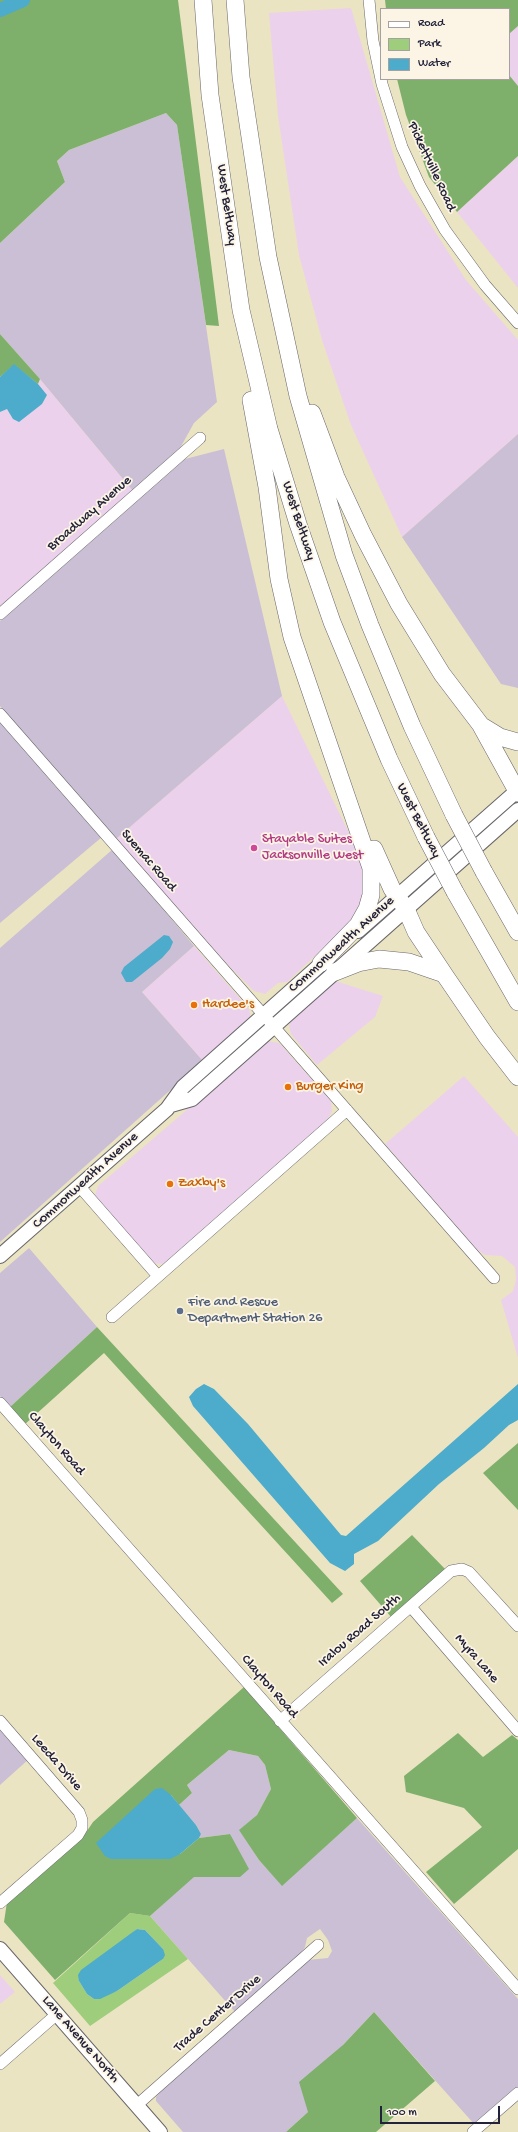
<!DOCTYPE html>
<html>
<head>
<meta charset="utf-8">
<style>
  body { margin:0 }
  #map { position:relative; width:518px; height:2132px; overflow:hidden; background:#ebe4c2; font-family:"Gochi Hand",sans-serif }
  canvas { display:block }
  .legend { position:absolute; left:380px; top:8px; width:130px; height:72px; box-sizing:border-box; background:#fcf5e5; border:1px solid #a5a1a1; margin:0; padding:5px 7px; list-style:none; font-size:12px; color:#22223b }
  .legend li { display:flex; align-items:center; gap:8px; height:20px }
  .legend b { width:20px; border:1px solid #a5a1a1 }
  .scale { position:absolute; left:380px; top:2106px; width:120px; height:18px; box-sizing:border-box; border:2px solid #22223b; border-top:0; padding-left:5px; font-size:12px; line-height:14px; white-space:nowrap; color:#22223b; -webkit-text-stroke:3px #fcf5e5; paint-order:stroke }
</style>
</head>
<body>
<div id="map">
<canvas width="518" height="2132"></canvas>
<ul class="legend">
<li><b style="height:5px;background:#fff"></b>Road</li>
<li><b style="height:11px;background:#9ecd7c"></b>Park</li>
<li><b style="height:11px;background:#4dabcb"></b>Water</li>
</ul>
<div class="scale">100 m</div>
</div>
<script>
const ctx = document.querySelector('canvas').getContext('2d');
ctx.lineJoin = 'round';
function fill(path, color) { ctx.fillStyle = color; ctx.fill(path, 'evenodd'); }
const toPath = rows => new Path2D(rows.map(r => 'M' + r).join(''));
function strokePath(path, color, width, dash) { ctx.strokeStyle = color; ctx.lineWidth = width; ctx.lineCap = dash ? 'butt' : 'round'; ctx.setLineDash(dash || []); ctx.stroke(path); }
function drawText(font, color, halo, rows, align = 'center') {
  ctx.font = font + ' "Gochi Hand",sans-serif'; ctx.lineWidth = 3.5; ctx.setLineDash([]); ctx.textBaseline = 'middle'; ctx.strokeStyle = halo; ctx.fillStyle = color; for (const [text, x, y, turn = 0] of rows) {
    ctx.save(); ctx.translate(x, y); ctx.rotate((+turn || 0) * Math.PI / 180); ctx.textAlign = isNaN(turn) ? turn : align; if (halo) ctx.strokeText(text, 0, 0); ctx.fillText(text, 0, 0); ctx.restore();
  }
}
fill(toPath([
  [351,8,400,177,466,280,518,340,518,434,402,537,351,425,322,340,299,255,278,116,269,13],
  [518,26,518,86,509,75,509,34],
  [518,156,518,288,457,212],
  [40,379,133,491,0,607,0,412,7,409,13,415,42,404,47,395,38,384],
  [282,696,353,841,364,858,363,894,357,911,347,926,287,982,278,983,265,994,254,991,228,965,116,839],
  [194,946,249,1009,250,1013,250,1019,203,1061,142,992],
  [335,981,383,996,375,1017,317,1065,291,1034,289,1026,292,1017],
  [267,1041,279,1043,282,1046,331,1101,332,1111,328,1119,168,1260,163,1264,154,1263,97,1200,95,1195,98,1186],
  [464,1076,518,1137,518,1358,501,1300,513,1291,516,1280,515,1267,502,1256,485,1255,476,1249,385,1144],
  [0,1975,15,1992,0,2004]
]), '#ebd1eb');
fill(toPath([
  [166,113,177,125,217,402,194,423,179,450,133,491,40,379,0,334,0,243,65,182,57,161,69,150],
  [518,434,518,688,501,684,402,537],
  [224,449,282,696,116,839,0,706,0,621,185,459],
  [0,720,102,837,0,923],
  [113,849,194,946,142,992,203,1061,0,1242,0,948],
  [29,1248,97,1327,10,1407,0,1396,0,1273],
  [0,1726,29,1759,0,1785],
  [229,1750,258,1756,265,1765,271,1789,257,1815,240,1830,259,1860,282,1885,357,1818,518,1999,518,2088,475,2125,374,2012,343,2045,308,2112,286,2132,183,2132,156,2101,156,2097,161,2091,308,1960,328,1958,332,1951,328,1940,320,1929,307,1938,305,1947,299,1956,235,2012,150,1916,194,1876,240,1877,230,1834,199,1838,201,1834,196,1825,179,1805,192,1793,187,1785]
]), '#cbbfd5');
fill(toPath([
  [130,1913,150,1916,188,1959,90,2026,53,1983],
  [137,1929,145,1930,163,1949,163,1959,117,1991,94,1999,87,1994,79,1981]
]), '#9ecd7c');
fill(toPath([
  [0,0,178,0,219,326,206,325,177,125,166,113,69,150,57,161,65,182,0,243],
  [385,0,518,0,518,26,509,34,509,9,386,9],
  [509,75,518,86,518,156,457,212,429,177,406,115,397,79,509,79],
  [0,334,40,379,38,384,14,365,0,377],
  [97,1327,343,1594,332,1603,104,1353,24,1425,10,1407],
  [518,1443,518,1510,483,1473],
  [412,1535,446,1570,392,1618,360,1581],
  [244,1687,357,1818,282,1886,259,1860,239,1830,257,1815,271,1789,265,1765,258,1756,229,1750,187,1785,192,1793,179,1805,171,1795,180,1854,199,1838,230,1834,249,1869,240,1877,194,1877,150,1916,130,1913,55,1980,4,1922,7,1902,85,1834,93,1822],
  [458,1733,483,1757,512,1735,518,1740,518,1849,454,1904,426,1872,482,1827,464,1808,406,1792,404,1776],
  [374,2012,435,2081,376,2132,286,2132,308,2112,299,2082,343,2045]
]), '#7eb06c');
fill(toPath([
  [14,364,38,384,47,395,42,404,19,422,13,419,7,409,0,412,0,377],
  [164,935,169,936,173,942,170,949,162,958,132,982,126,982,121,973,124,967],
  [204,1384,214,1389,248,1424,341,1535,346,1536,518,1384,518,1420,509,1425,484,1448,439,1484,378,1541,354,1554,354,1564,345,1571,330,1563,193,1406,189,1397,196,1389],
  [162,1788,171,1795,196,1825,201,1834,199,1838,180,1854,170,1859,111,1859,105,1856,96,1843,155,1789],
  [137,1929,145,1930,163,1949,165,1955,163,1959,117,1991,100,1999,94,1999,87,1994,79,1981,78,1975,81,1970]
]), '#4dabcb');
strokePath(toPath([
  [0,10,23,0]
]), '#4dabcb', 14);
const minor = toPath([
  [369,0,373,41,382,84,402,147,420,186,445,230,485,285,518,323],
  [0,614,200,438],
  [0,714,494,1278],
  [80,1187,158,1276],
  [112,1317,347,1110],
  [0,1403,518,1989],
  [411,1607,518,1731],
  [0,1721,79,1812,82,1820,82,1828,78,1835,0,1903],
  [280,1721,451,1571,462,1569,469,1572,518,1626],
  [0,2064,57,2014],
  [137,2105,318,1945],
  [473,2132,518,2093]
]);
const major = toPath([
  [358,931,518,790],
  [171,1105,192,1099,518,810],
  [0,1256,167,1109,183,1087,329,957],
  [0,1949,160,2132]
]);
const highway = toPath([
  [203,0,210,95,241,310,269,429,298,524,332,622,389,759,426,837],
  [235,0,241,77,268,257,298,396,344,555,370,625,412,726,454,815],
  [251,400,267,487,279,579,292,637,371,868,371,895,367,909,358,925,321,963],
  [312,413,336,477,363,535,399,604,442,674,480,724,518,793],
  [482,726,500,737,518,742],
  [374,849,392,889,406,909,416,932,444,974],
  [484,872,518,932],
  [455,892,518,1002],
  [335,972,358,963,379,959,409,962,444,974,487,1037,518,1077]
]);
strokePath(minor, '#68666a', 12);
strokePath(major, '#68666a', 16);
strokePath(highway, '#68666a', 18);
strokePath(minor, '#fff', 11);
strokePath(major, '#fff', 14);
strokePath(highway, '#fff', 17);
const highwayBridge = toPath([
  [454,815,484,872],
  [426,837,455,892]
]);
strokePath(highwayBridge, '#68666a', 18, []);
strokePath(highwayBridge, '#fff', 17);
for (const [x, y, r, color] of [
  [254,848,4,"#d1479c"],
  [194,1005,4,"#e8710a"],
  [288,1087,4,"#e8710a"],
  [170,1184,4,"#e8710a"],
  [180,1311,4,"#5c6f8a"]
]) { const dot = new Path2D(); dot.arc(x, y, r, 0, 2 * Math.PI); ctx.fillStyle = color; ctx.fill(dot); strokePath(dot, '#fcf5e5', 1.5); }
drawText('14px', '#22223b', '#fcf5e5', [
  ["Pickettville Road",431,167,65],
  ["West Beltway",226,205,82],
  ["Broadway Avenue",90,514,-41],
  ["West Beltway",298,521,72],
  ["West Beltway",418,821,63],
  ["Suemac Road",148,861,49],
  ["Commonwealth Avenue",342,945,-42],
  ["Commonwealth Avenue",86,1181,-42],
  ["Clayton Road",56,1444,49],
  ["Iralou Road South",360,1631,-41],
  ["Myra Lane",476,1659,49],
  ["Clayton Road",269,1687,49],
  ["Leeda Drive",56,1763,49],
  ["Trade Center Drive",218,2014,-41],
  ["Lane Avenue North",80,2040,49]
]);
drawText('14px', '#b23c85', '#fcf5e5', [
  ["Stayable Suites",262,840],
  ["Jacksonville West",262,856]
], 'left');
drawText('14px', '#c56008', '#fcf5e5', [
  ["Hardee's",202,1005],
  ["Burger King",296,1087],
  ["Zaxby's",178,1184]
], 'left');
drawText('14px', '#4e5e75', '#fcf5e5', [
  ["Fire and Rescue",188,1303],
  ["Department Station 26",188,1319]
], 'left');
</script>
</body>
</html>
